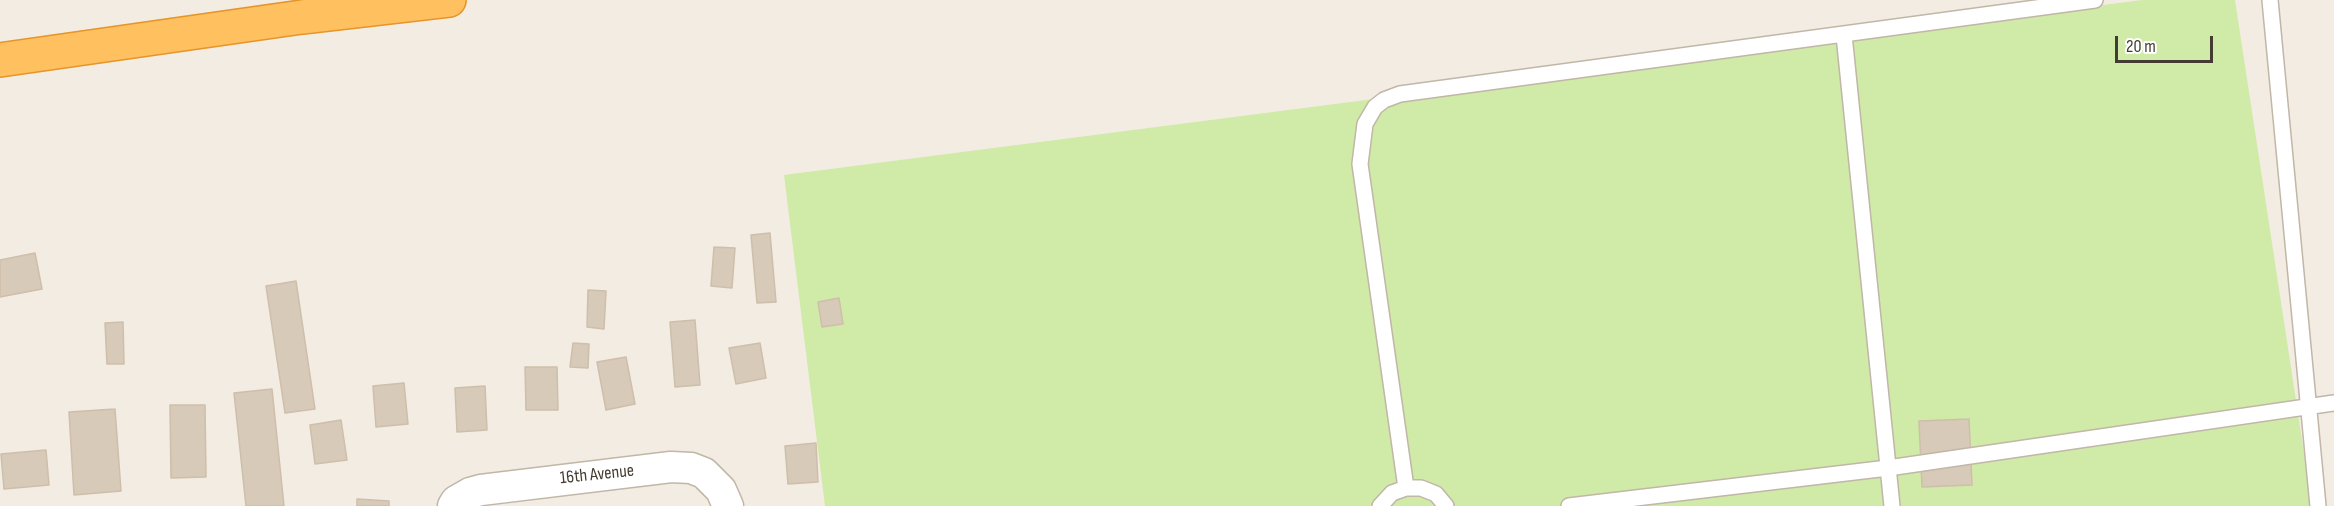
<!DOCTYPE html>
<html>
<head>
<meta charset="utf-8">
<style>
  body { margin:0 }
  #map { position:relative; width:2334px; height:506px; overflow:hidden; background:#f2ece2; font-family:"Sofia Sans Condensed",sans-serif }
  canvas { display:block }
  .scale { position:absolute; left:2115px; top:36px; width:98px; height:27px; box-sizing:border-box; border:3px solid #443c32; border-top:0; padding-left:8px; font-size:18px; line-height:21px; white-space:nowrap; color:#443c32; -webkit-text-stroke:4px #fff; paint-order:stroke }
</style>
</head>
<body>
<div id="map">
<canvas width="2334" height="506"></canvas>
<div class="scale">20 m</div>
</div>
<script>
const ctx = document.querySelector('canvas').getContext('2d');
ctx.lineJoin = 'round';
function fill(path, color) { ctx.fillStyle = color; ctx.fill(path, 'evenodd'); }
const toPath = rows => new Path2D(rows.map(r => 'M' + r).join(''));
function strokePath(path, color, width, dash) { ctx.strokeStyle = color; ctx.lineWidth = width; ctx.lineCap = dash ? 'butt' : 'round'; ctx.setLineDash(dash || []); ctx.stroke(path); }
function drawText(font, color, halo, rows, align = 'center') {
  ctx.font = font + ' "Sofia Sans Condensed",sans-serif'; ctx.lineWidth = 6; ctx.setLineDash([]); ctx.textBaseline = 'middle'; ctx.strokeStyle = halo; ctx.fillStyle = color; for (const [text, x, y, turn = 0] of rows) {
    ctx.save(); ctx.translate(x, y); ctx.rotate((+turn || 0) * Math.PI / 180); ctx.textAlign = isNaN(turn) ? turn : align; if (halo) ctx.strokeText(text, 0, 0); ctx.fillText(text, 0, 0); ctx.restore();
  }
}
fill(toPath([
  [2142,0,2235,0,2312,506,825,506,784,175]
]), '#d0eaa7');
const building = toPath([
  [770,233,776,302,757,303,751,235,770,233],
  [714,247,735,248,732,288,711,286,714,247],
  [35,253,42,289,0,297,0,260,35,253],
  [296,281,315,409,285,413,266,286,296,281],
  [588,290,606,291,604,329,587,327,588,290],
  [839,298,843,324,822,327,818,302,839,298],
  [695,320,700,385,675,387,670,322,695,320],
  [123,322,124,364,107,364,105,323,123,322],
  [573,343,589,344,588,368,570,367,573,343],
  [760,343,766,378,736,384,729,348,760,343],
  [626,357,635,404,606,410,597,362,626,357],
  [525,367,557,367,558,410,526,410,525,367],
  [404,383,408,424,376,427,373,386,404,383],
  [485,386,487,430,457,432,455,388,485,386],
  [272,389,284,506,246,506,234,393,272,389],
  [170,405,205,405,206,477,171,478,170,405],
  [115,409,121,491,74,495,69,412,115,409],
  [1969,419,1972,485,1922,487,1919,421,1969,419],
  [341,420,347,460,315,464,310,425,341,420],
  [816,443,818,482,788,484,785,446,816,443],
  [46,450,49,485,4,489,1,454,46,450],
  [357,499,389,501,389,506,357,506,357,499]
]);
fill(building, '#d7cab9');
strokePath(building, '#cfbea9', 1.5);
const lane = toPath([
  [2270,0,2318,506],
  [1844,35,1892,506],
  [1406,488,1360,164,1365,124,1375,107,1384,100,1400,94,2095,0],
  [1380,506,1392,493,1406,488,1421,488,1436,494,1446,506],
  [1569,506,1888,468,2334,403]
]);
const street = toPath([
  [453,506,456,501,470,493,481,490,671,467,691,468,704,473,721,490,728,506]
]);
const highway = toPath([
  [0,60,302,17,449,0]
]);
strokePath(lane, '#c1b6a7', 18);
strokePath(street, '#c1b6a7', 33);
strokePath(highway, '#e69528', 36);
strokePath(lane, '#fff', 15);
strokePath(street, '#fff', 30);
strokePath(highway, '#ffc060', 33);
drawText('18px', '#443c32', '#fff', [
  ["16th Avenue",597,475,-6]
]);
</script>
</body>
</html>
